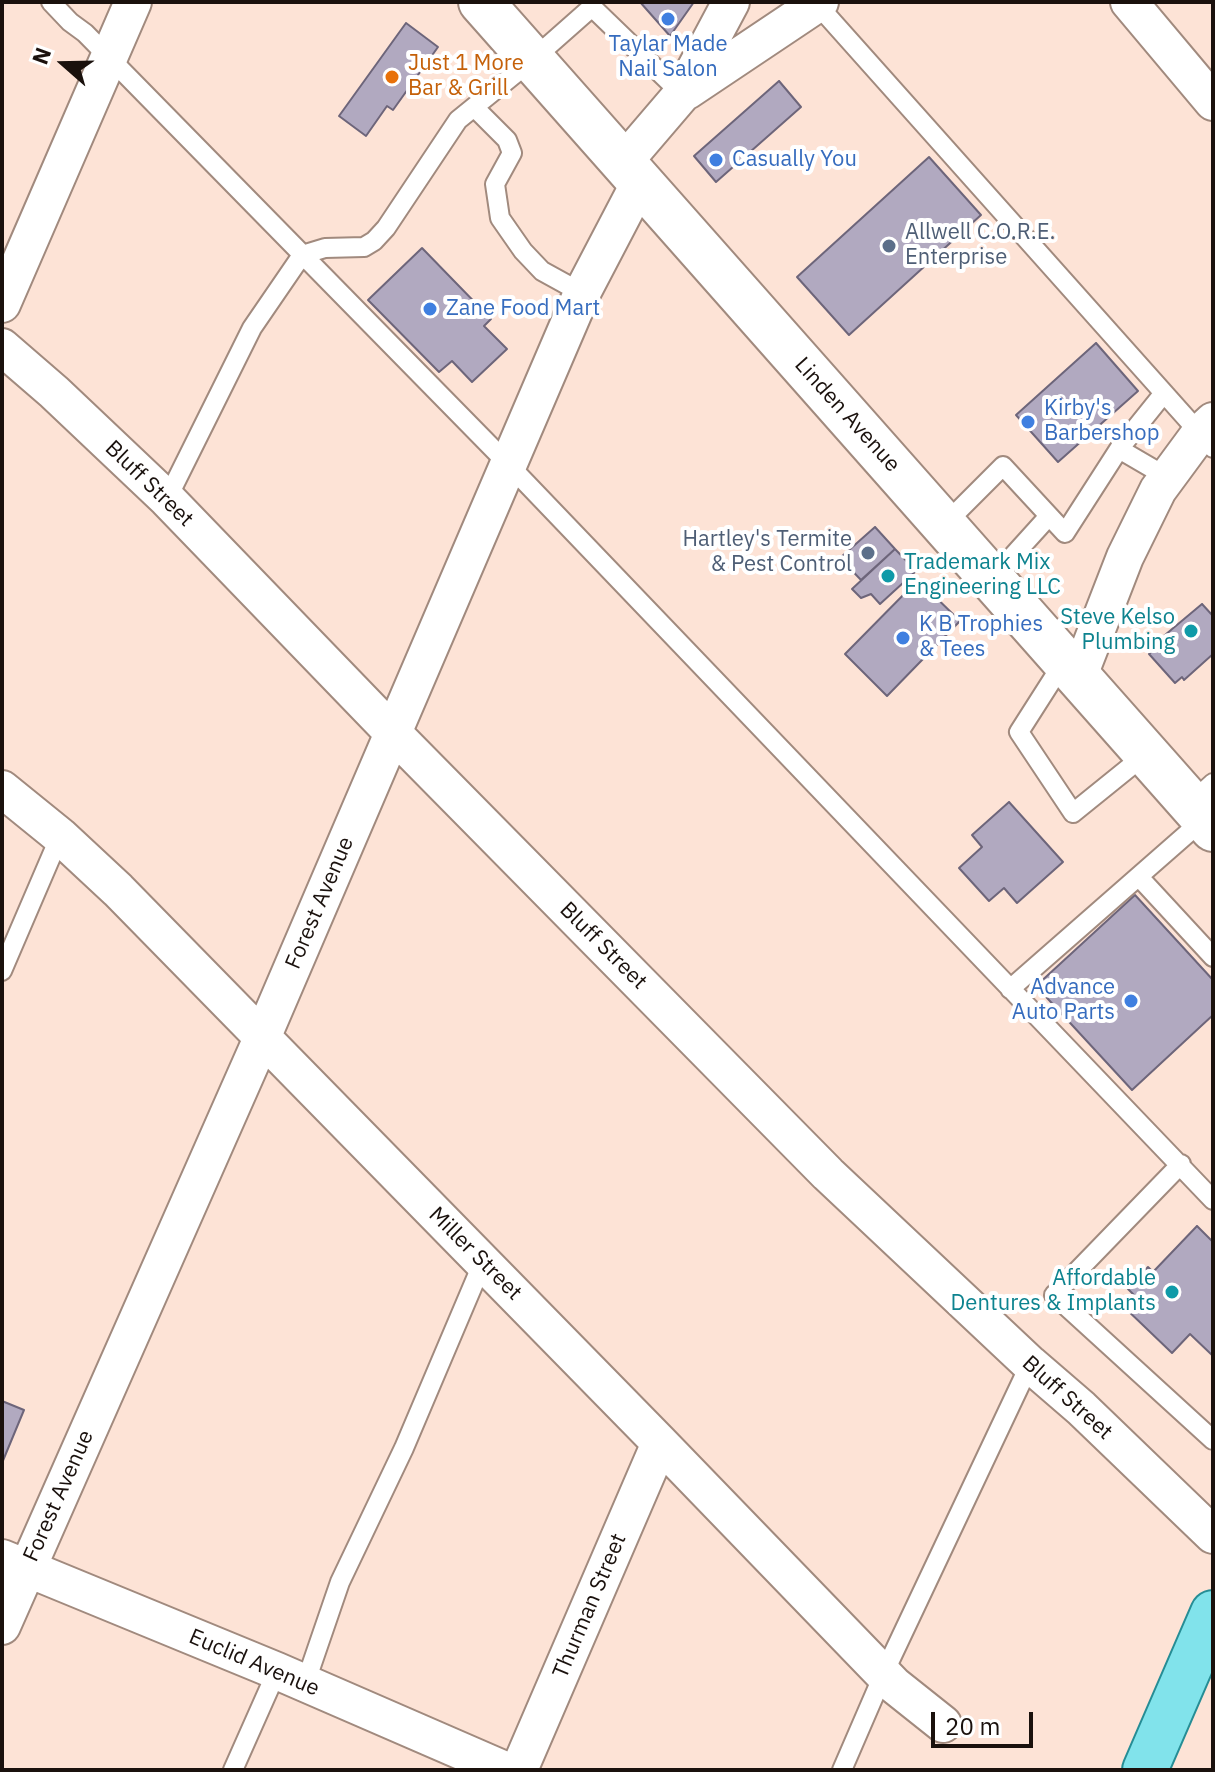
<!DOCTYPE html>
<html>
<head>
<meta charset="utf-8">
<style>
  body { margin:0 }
  #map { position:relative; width:1215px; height:1772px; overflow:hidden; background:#fde3d6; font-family:"IBM Plex Sans",sans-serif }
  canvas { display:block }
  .frame { position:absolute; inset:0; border:4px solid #1a110d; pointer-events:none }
  .north { position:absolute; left:24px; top:24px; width:80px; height:80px; -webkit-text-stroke:6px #fff; paint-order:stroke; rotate:290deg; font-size:22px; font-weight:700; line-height:32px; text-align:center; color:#1a110d }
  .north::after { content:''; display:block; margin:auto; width:28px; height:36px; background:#1a110d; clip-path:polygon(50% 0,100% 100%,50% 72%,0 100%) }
  .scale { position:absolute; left:931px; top:1712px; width:102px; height:36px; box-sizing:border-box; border:4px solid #1a110d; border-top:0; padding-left:10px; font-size:24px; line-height:28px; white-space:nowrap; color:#1a110d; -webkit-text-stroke:6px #fff; paint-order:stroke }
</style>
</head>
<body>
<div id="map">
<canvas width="1215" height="1772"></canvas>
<div class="frame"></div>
<div class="north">N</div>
<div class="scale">20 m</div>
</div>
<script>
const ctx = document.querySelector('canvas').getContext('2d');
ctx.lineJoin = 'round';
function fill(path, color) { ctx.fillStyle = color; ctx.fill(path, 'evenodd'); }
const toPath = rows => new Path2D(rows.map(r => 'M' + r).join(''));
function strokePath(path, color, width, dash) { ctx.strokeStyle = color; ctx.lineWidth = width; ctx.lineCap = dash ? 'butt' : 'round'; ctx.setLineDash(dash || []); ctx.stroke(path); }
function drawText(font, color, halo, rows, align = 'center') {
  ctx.font = font + ' "IBM Plex Sans",sans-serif'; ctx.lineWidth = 8; ctx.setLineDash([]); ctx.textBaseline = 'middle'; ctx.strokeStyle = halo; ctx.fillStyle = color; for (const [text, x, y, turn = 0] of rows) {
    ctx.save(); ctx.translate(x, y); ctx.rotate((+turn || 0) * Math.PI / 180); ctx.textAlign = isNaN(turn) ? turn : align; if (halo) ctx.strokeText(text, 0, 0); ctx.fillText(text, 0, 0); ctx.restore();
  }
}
const building = toPath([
  [640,2,694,2,670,36,640,2],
  [406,23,438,47,393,110,387,106,366,136,339,116,406,23],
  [779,81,801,107,716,182,694,156,779,81],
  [929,157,981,215,849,335,797,277,929,157],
  [422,248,491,319,484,326,507,349,472,382,452,361,439,372,368,300,422,248],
  [1096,343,1138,391,1058,462,1016,415,1096,343],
  [875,527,895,549,861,580,840,558,875,527],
  [895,549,916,571,880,604,871,594,861,598,852,589,895,549],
  [918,580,960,621,887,696,845,654,918,580],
  [1202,604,1213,616,1213,654,1184,680,1182,677,1175,683,1149,654,1156,648,1153,645,1202,604],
  [1009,802,1063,862,1017,903,1004,888,989,901,959,868,982,847,972,835,1009,802],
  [1135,895,1213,980,1213,1015,1132,1090,1036,986,1135,895],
  [1197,1226,1213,1242,1213,1356,1190,1334,1172,1353,1123,1306,1134,1295,1128,1289,1148,1267,1153,1272,1197,1226],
  [2,1401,24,1410,2,1463,2,1401]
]);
fill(building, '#b1a9c0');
strokePath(building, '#6d657a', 2);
const service = toPath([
  [51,2,70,22,85,33,508,464,1213,1200],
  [815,2,1213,448],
  [475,108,507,140,512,153,495,184,500,218,523,251,542,271,582,293],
  [1119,449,1164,393],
  [167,499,252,328,302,255,325,248,364,247,374,241,386,228,458,120,532,60,592,7,682,94],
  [944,525,1003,466,1065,533,1119,449,1167,477],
  [992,579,1049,516],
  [1063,663,1019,732,1073,813,1146,754],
  [1190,804,1213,783],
  [1139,877,1213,957],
  [2,971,60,836],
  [1010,989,1204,819],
  [1181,1164,1054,1295,1213,1440],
  [305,1684,340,1582,404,1448,483,1262],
  [233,1770,277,1671],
  [842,1770,884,1673,1030,1364]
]);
const minor = toPath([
  [1129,2,1213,102],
  [687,91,820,2],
  [623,163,682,94,731,2],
  [2,304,133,2],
  [2,347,54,392,167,499,393,733,828,1174,1030,1364,1081,1408,1213,1535],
  [1078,678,1125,557,1158,490,1200,433,1213,421],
  [2,789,60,836,118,890,660,1443,894,1685,943,1724],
  [2,1558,277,1671,505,1770],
  [2,1626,262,1038,582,293,640,182],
  [519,1770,660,1443]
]);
const tertiary = toPath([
  [481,2,1213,829]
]);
const primary = toPath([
  [1145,1770,1213,1613]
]);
strokePath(service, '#a18a7e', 22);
strokePath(minor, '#a18a7e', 40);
strokePath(tertiary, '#a18a7e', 48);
strokePath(primary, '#268d95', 48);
strokePath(service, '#fff', 18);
strokePath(minor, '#fff', 36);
strokePath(tertiary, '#fff', 44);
strokePath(primary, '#81e3eb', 44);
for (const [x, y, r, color] of [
  [668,19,8,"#3f7fe0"],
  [392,77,8,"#e8710a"],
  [716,160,8,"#3f7fe0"],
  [889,246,8,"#5c6f8a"],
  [430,309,8,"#3f7fe0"],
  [1028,422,8,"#3f7fe0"],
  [868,553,8,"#5c6f8a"],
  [888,576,8,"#0f9aa8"],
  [1191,631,8,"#0f9aa8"],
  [903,638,8,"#3f7fe0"],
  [1131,1001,8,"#3f7fe0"],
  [1172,1292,8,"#0f9aa8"]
]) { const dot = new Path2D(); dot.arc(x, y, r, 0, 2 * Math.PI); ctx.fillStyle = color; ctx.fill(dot); strokePath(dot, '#fff', 3); }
drawText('22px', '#366cbe', '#fff', [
  ["Taylar Made",668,45,"center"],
  ["Nail Salon",668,70,"center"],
  ["Casually You",732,160],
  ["Zane Food Mart",446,309],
  ["Kirby's",1044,409],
  ["Barbershop",1044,434],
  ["K B Trophies",919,625],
  ["& Tees",919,650],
  ["Advance",1115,988,"right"],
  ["Auto Parts",1115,1013,"right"]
], 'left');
drawText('22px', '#c56008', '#fff', [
  ["Just 1 More",408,64],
  ["Bar & Grill",408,89]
], 'left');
drawText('22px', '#4e5e75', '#fff', [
  ["Allwell C.O.R.E.",905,233],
  ["Enterprise",905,258],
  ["Hartley's Termite",852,540,"right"],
  ["& Pest Control",852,565,"right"]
], 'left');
drawText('22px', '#1a110d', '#fff', [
  ["Linden Avenue",847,415,48],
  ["Bluff Street",149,484,44],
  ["Forest Avenue",320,903,-67],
  ["Bluff Street",603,946,45],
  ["Miller Street",475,1254,45],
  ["Bluff Street",1067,1398,42],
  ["Forest Avenue",59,1496,-66],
  ["Thurman Street",590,1606,-67],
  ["Euclid Avenue",254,1663,23]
]);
drawText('22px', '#0d838f', '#fff', [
  ["Trademark Mix",904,563,"left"],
  ["Engineering LLC",904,588,"left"],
  ["Steve Kelso",1175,618],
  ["Plumbing",1175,643],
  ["Affordable",1156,1279],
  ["Dentures & Implants",1156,1304]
], 'right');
</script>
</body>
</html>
